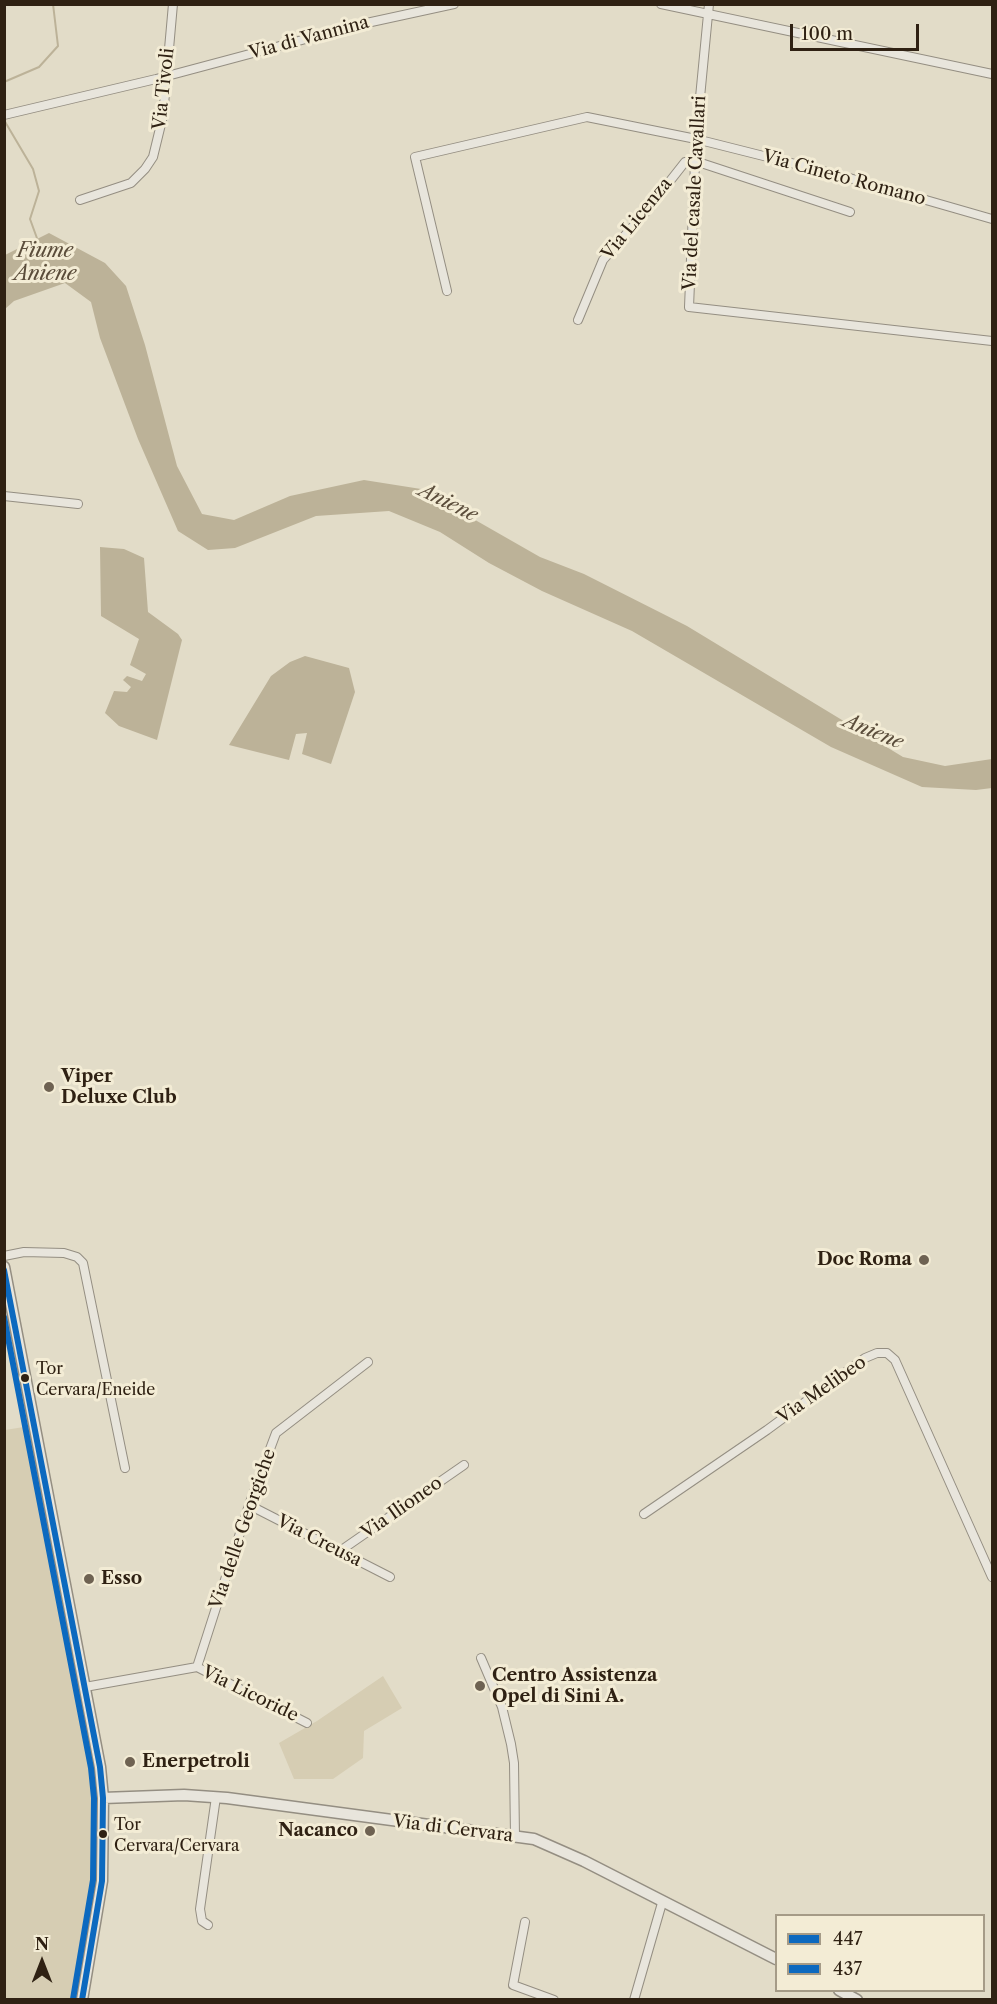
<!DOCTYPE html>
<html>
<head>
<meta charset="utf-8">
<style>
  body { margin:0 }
  #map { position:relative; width:997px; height:2004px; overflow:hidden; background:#e2dcc8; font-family:"Libre Caslon Text",serif }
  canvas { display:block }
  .frame { position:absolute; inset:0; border:6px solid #2f2113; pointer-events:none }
  .legend { position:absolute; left:775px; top:1914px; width:210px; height:78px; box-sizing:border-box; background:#f3ecd5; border:2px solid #a59b87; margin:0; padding:8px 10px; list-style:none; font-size:18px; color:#2f2113 }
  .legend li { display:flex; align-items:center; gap:12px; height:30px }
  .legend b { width:30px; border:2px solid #a59b87 }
  .north { position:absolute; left:12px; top:1932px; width:60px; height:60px; -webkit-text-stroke:4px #f3ecd5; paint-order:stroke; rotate:0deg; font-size:16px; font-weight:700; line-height:24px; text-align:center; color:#2f2113 }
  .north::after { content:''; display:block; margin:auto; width:21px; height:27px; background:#2f2113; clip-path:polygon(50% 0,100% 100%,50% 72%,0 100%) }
  .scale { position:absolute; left:790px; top:24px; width:129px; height:27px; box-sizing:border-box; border:3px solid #2f2113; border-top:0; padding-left:8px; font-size:18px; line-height:21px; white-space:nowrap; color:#2f2113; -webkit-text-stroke:4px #f3ecd5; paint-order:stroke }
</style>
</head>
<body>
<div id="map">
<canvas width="997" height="2004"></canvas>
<div class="frame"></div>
<ul class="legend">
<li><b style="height:8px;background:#0c69bf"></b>447</li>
<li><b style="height:8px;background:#0c69bf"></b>437</li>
</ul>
<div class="north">N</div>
<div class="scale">100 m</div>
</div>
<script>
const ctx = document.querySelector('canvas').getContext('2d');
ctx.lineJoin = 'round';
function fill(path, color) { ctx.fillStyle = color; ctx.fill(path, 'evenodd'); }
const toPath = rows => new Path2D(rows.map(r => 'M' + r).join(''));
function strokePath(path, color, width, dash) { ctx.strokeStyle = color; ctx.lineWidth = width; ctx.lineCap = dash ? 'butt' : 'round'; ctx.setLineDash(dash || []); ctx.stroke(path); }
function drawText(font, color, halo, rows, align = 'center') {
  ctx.font = font + ' "Libre Caslon Text",serif'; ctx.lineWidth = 6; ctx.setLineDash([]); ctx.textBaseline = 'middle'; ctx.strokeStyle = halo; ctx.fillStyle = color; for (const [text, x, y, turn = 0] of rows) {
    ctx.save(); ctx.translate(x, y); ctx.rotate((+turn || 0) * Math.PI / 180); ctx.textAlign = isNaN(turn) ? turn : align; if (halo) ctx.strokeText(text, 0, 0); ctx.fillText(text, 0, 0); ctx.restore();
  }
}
fill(toPath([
  [30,1426,95,1768,99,1857,94,1907,78,1999,5,1999,5,1430],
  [383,1676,402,1708,364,1731,363,1758,333,1779,294,1779,279,1743,317,1721]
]), '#d6cdb3');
fill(toPath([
  [49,233,105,263,126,286,145,345,177,466,202,514,234,520,290,496,364,480,421,489,540,557,584,574,687,626,903,757,945,766,992,759,992,788,976,790,922,787,831,747,632,631,542,591,489,563,440,532,389,511,316,516,235,548,208,550,178,531,138,439,100,338,91,302,65,283,14,301,5,309,5,255],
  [100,547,124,549,144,558,148,612,178,634,182,640,157,740,119,726,105,713,114,691,127,692,131,687,123,680,127,676,142,681,146,674,130,665,139,639,101,616],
  [305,656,349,668,355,692,331,764,302,754,307,733,296,734,289,760,229,745,271,676,290,662]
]), '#bcb298');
strokePath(toPath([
  [4,82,39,67,58,46,53,4],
  [4,120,33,169,39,191,30,219,38,241]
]), '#bcb298', 2);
const minor = toPath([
  [661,4,992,74],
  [709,4,696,139,689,307,992,341],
  [4,115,156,79,362,24,454,4],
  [80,200,131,183,145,169,153,157,163,116,173,4],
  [447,291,415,157,587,117,696,139,839,175,992,219],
  [578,320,603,260,644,214,685,162,695,161,850,212],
  [4,496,78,504],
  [4,1256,24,1252,64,1253,77,1257,83,1263,125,1468],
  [249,1505,390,1577],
  [644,1514,767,1430,865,1358,877,1353,887,1353,895,1360,992,1577],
  [340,1551,464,1465],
  [481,1658,502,1707,511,1744,514,1763,515,1837],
  [197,1667,249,1505,276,1433,368,1362],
  [85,1687,197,1667,307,1723],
  [525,1922,513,1985,554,2000],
  [208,1925,202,1921,200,1909,216,1797],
  [634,2000,662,1903]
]);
const tertiary = toPath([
  [4,1267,100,1767,103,1798,102,1881,82,2000],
  [103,1798,184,1795,227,1798,534,1839,584,1861,776,1959],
  [839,1990,857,2000]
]);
strokePath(minor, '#948e82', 10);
strokePath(tertiary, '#948e82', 13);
strokePath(minor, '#e8e5dc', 8);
strokePath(tertiary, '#e8e5dc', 10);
strokePath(toPath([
  [4,1270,100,1767,103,1798,102,1881,82,2000]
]), '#0c69bf', 6);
strokePath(toPath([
  [4,1317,91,1768,94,1798,93,1880,73,1999]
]), '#0c69bf', 6);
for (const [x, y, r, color] of [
  [49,1087,6,"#6e6252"],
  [924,1260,6,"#6e6252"],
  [25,1378,5,"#2f2113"],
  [89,1579,6,"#6e6252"],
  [480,1686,6,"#6e6252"],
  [130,1762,6,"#6e6252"],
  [370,1831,6,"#6e6252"],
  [103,1834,5,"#2f2113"]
]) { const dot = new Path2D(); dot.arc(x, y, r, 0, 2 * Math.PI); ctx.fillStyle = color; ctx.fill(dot); strokePath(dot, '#f3ecd5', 2); }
drawText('16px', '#2f2113', '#f3ecd5', [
  ["Tor",36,1369],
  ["Cervara/Eneide",36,1390],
  ["Tor",114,1825],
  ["Cervara/Cervara",114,1846]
], 'left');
drawText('18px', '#2f2113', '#f3ecd5', [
  ["Via di Vannina",309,38,-15],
  ["Via Tivoli",164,89,-84],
  ["Via Cineto Romano",844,178,15],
  ["Via del casale Cavallari",695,193,-87],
  ["Via Licenza",637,219,-51],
  ["Via Melibeo",822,1390,-35],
  ["Via Ilioneo",402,1508,-35],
  ["Via delle Georgiche",243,1529,-71],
  ["Via Creusa",319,1541,27],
  ["Via Licoride",250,1694,26],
  ["Via di Cervara",453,1829,7]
]);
drawText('bold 18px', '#2f2113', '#f3ecd5', [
  ["Viper",61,1077],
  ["Deluxe Club",61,1098],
  ["Doc Roma",912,1260,"right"],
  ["Esso",101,1579],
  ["Centro Assistenza",492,1676],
  ["Opel di Sini A.",492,1697],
  ["Enerpetroli",142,1762],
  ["Nacanco",358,1831,"right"]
], 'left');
drawText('italic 20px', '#5b4d3b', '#f3ecd5', [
  ["Fiume",45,251],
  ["Aniene",45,274],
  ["Aniene",448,503,26],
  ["Aniene",873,732,22]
]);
</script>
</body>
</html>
